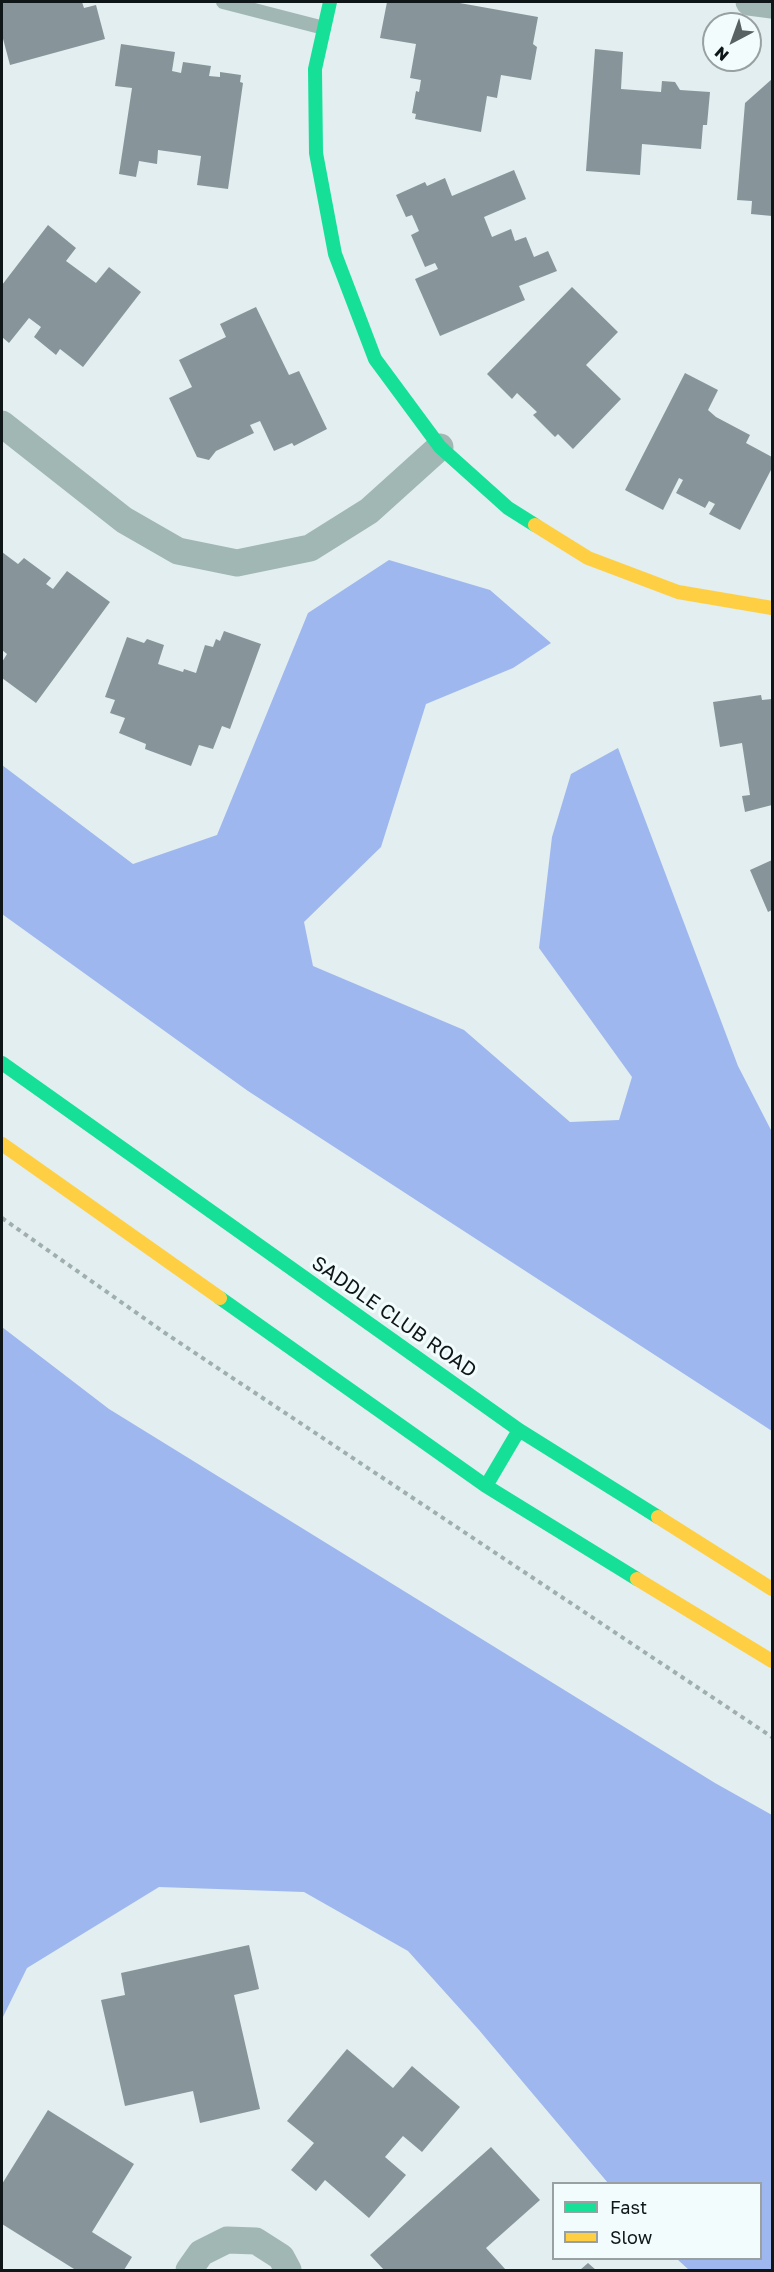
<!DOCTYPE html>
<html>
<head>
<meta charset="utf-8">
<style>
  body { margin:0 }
  #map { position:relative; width:774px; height:2272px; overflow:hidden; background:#e2eeef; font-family:"Golos Text",sans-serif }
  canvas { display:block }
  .frame { position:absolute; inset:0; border:3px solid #0f1618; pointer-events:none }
  .legend { position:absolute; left:552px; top:2182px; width:210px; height:78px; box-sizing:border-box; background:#f3fcfd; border:2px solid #98a0a1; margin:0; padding:8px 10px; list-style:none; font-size:18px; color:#0f1618 }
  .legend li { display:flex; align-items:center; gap:12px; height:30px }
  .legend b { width:30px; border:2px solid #98a0a1 }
  .north { position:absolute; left:702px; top:12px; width:60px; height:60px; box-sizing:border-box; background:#f3fcfd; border:2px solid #98a0a1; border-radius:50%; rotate:221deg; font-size:16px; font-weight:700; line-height:24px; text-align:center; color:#0f1618 }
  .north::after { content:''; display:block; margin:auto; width:21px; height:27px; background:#596263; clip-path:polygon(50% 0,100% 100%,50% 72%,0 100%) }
</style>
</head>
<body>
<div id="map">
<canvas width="774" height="2272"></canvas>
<div class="frame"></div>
<ul class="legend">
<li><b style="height:8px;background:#16e098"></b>Fast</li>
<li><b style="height:8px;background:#ffcf43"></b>Slow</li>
</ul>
<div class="north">N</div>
</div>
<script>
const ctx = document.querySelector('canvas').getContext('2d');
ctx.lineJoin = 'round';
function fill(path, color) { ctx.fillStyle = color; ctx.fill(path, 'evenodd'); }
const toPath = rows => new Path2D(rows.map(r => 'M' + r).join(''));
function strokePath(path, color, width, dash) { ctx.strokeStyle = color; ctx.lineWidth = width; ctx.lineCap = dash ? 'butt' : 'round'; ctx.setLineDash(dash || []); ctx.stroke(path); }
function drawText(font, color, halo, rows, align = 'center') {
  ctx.font = font + ' "Golos Text",sans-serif'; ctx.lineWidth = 6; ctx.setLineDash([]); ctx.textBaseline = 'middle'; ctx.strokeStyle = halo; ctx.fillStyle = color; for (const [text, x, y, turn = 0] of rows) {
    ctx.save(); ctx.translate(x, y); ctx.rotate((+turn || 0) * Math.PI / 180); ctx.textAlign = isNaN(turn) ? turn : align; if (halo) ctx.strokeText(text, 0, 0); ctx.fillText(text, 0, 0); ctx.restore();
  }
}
fill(toPath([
  [389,560,490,590,551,643,513,668,426,704,381,847,304,922,313,966,464,1030,570,1122,619,1120,632,1077,539,948,552,837,571,774,618,748,738,1066,772,1132,772,1431,248,1091,2,914,2,765,133,864,217,835,308,613],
  [2,1327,109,1409,715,1783,772,1815,772,2270,689,2270,677,2259,760,2258,760,2184,608,2183,479,2030,408,1951,304,1892,159,1887,27,1968,2,2019]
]), '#9eb7ef');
fill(toPath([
  [2,2,82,2,84,8,96,5,105,39,10,65,2,35],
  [387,2,454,2,538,17,533,44,537,47,531,80,501,75,497,98,487,96,481,132,415,119,416,114,412,113,416,91,419,92,421,80,410,78,416,44,380,38],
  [121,44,175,52,172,71,181,73,183,62,211,66,209,76,220,77,220,72,241,75,240,82,243,83,228,189,197,185,201,156,158,150,157,164,139,161,136,177,119,174,132,88,115,86],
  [595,49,623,52,621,89,661,92,662,81,675,82,680,90,710,92,707,125,703,125,701,149,642,144,640,175,586,171],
  [772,79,772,216,751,214,752,201,737,200,745,103],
  [514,170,526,199,484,217,492,237,511,229,515,241,526,237,534,257,548,251,557,271,519,286,525,300,440,336,415,279,438,269,435,263,425,267,411,235,419,231,412,215,406,217,396,195,425,182,427,186,445,178,452,196],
  [48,225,76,248,66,261,96,283,109,267,141,292,83,367,60,349,56,355,34,337,41,327,29,318,9,343,2,337,2,285],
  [572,287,618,332,586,365,621,399,573,449,558,434,555,437,533,415,537,412,517,393,512,399,487,374],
  [256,307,289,375,299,371,327,429,294,446,292,443,274,451,260,421,250,425,254,433,216,451,209,460,197,457,169,398,192,387,179,360,226,337,220,324],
  [685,373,718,390,708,410,716,417,750,435,746,443,772,457,772,468,740,530,709,514,715,504,709,501,705,508,676,493,683,480,679,478,663,510,625,490],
  [2,552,18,564,24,558,51,578,46,584,53,589,67,571,110,602,36,703,2,678,2,662,7,654,2,650],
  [224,631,261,644,230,729,222,726,213,749,199,745,191,766,145,749,146,744,119,733,125,718,110,713,115,700,105,697,127,637,144,643,147,639,164,645,158,664,183,672,184,669,196,673,205,645,213,647,216,639,220,641],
  [761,695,762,700,772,699,772,805,745,812,742,796,750,795,742,743,720,747,713,702],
  [772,860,772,910,768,912,750,870],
  [249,1945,259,1989,234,1995,260,2109,200,2123,193,2091,125,2106,101,2000,125,1995,121,1973],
  [347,2049,393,2088,412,2066,460,2107,422,2152,403,2136,385,2157,406,2175,369,2218,325,2180,316,2191,291,2170,314,2143,287,2121],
  [48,2110,134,2164,92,2232,132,2257,124,2270,73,2270,74,2269,2,2224,2,2184],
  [491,2147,540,2200,486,2248,506,2270,384,2270,370,2255],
  [588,2263,596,2270,580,2270]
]), '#87959b');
strokePath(toPath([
  [2,1218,165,1333,772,1737]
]), '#9fafae', 4, [4.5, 4.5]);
strokePath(toPath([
  [223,2,324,28]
]), '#a1b7b4', 14);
strokePath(toPath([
  [749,2,772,5],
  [2,424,124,520,178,551,237,563,310,548,369,511,440,447],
  [189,2270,201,2253,227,2240,256,2241,281,2257,288,2270]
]), '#a1b7b4', 27);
strokePath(toPath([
  [330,2,315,69,316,153,335,254,375,359,440,447,508,508,535,525],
  [2,1063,519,1430,658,1517],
  [220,1298,486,1486,637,1579],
  [486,1486,519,1430]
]), '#16e098', 14);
strokePath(toPath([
  [535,525,588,558,678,592,772,608],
  [2,1144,220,1298],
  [658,1517,772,1589],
  [637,1579,772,1661]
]), '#ffcf43', 14);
drawText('20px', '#0f1618', '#f3fcfd', [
  ["SADDLE CLUB ROAD",394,1317,35]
]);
</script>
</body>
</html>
